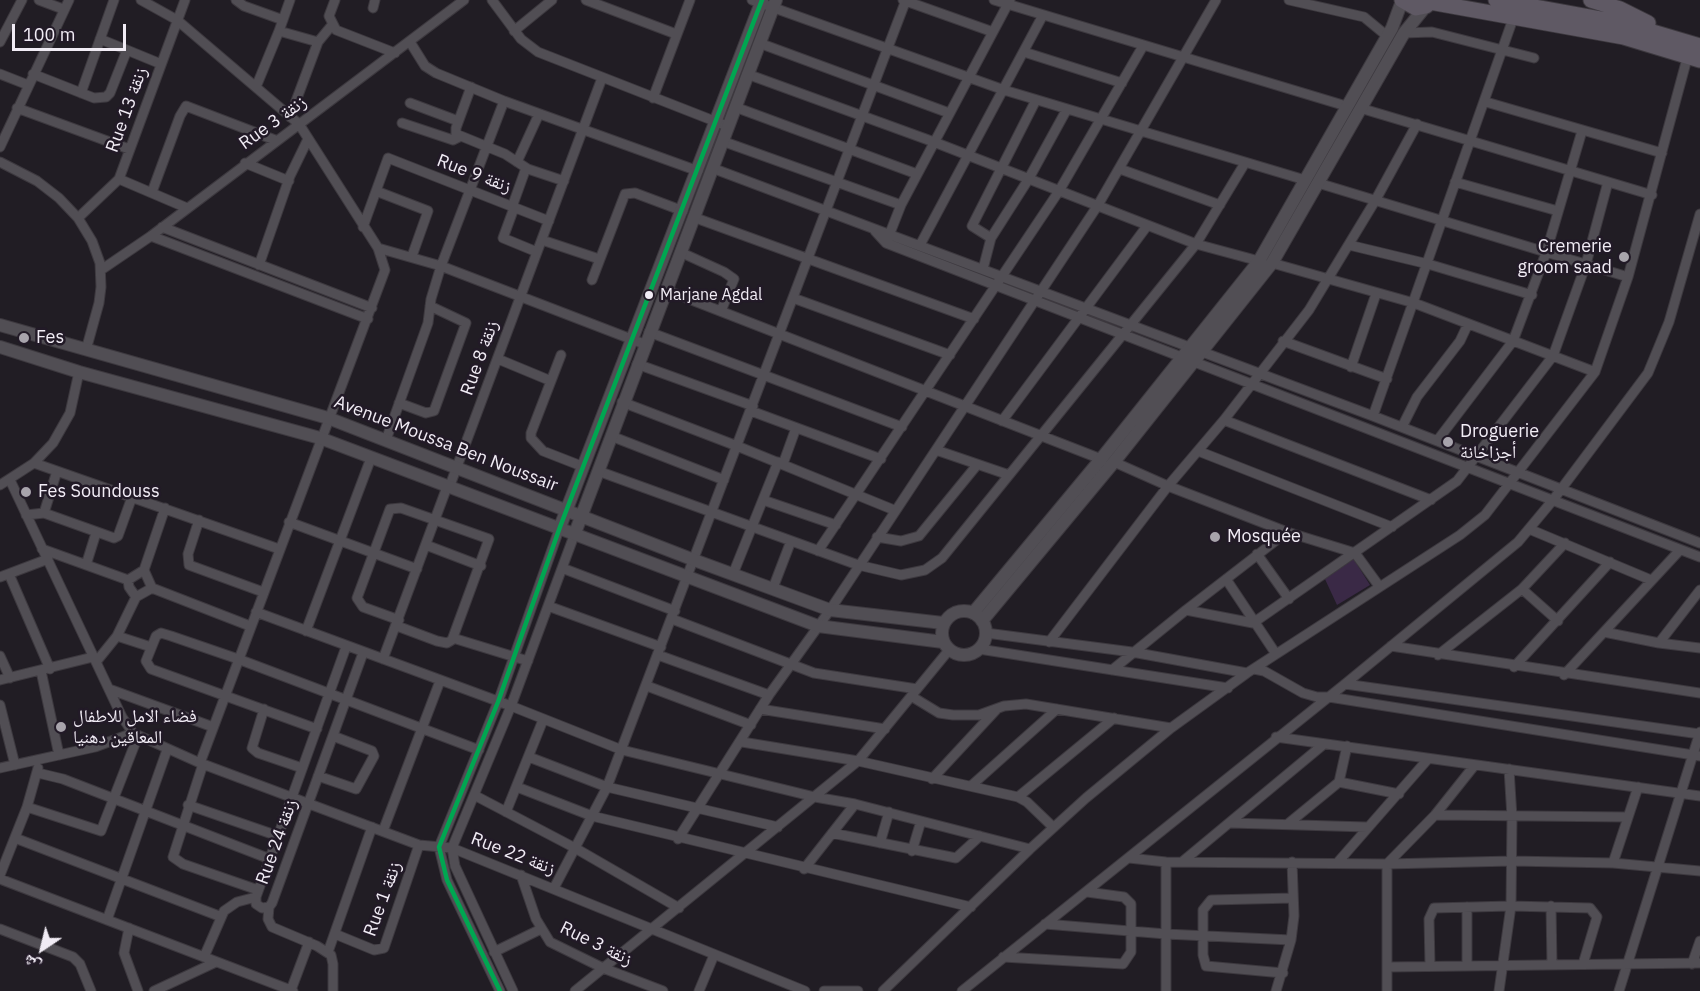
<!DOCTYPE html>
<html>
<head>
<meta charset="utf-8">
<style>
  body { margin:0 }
  #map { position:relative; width:1700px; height:991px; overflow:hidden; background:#211d24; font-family:"IBM Plex Sans","Noto Naskh Arabic",sans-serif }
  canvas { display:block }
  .north { position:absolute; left:12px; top:919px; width:60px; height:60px; -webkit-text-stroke:4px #221a27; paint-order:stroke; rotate:215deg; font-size:16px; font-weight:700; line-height:24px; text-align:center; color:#f1ecf5 }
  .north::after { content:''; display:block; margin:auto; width:21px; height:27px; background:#f1ecf5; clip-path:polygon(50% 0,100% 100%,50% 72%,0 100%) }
  .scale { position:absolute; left:12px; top:24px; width:114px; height:27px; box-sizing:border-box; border:3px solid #f1ecf5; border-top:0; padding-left:8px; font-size:18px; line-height:21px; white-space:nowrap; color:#f1ecf5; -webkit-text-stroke:4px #221a27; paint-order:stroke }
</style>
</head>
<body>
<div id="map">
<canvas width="1700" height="991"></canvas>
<div class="north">ش</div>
<div class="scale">100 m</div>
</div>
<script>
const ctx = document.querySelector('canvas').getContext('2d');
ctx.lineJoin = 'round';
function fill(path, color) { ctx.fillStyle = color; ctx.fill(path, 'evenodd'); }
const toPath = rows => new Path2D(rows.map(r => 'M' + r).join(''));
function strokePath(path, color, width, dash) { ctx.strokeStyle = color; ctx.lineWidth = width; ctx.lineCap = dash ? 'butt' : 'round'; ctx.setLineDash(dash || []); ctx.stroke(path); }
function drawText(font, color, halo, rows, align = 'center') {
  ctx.font = font + ' "IBM Plex Sans","Noto Naskh Arabic",sans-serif'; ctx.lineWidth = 5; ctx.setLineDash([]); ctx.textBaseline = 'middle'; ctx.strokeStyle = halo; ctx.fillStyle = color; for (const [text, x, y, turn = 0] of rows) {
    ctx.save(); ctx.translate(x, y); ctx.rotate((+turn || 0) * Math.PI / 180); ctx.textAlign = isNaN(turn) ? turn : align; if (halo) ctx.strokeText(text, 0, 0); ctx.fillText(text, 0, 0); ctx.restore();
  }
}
fill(toPath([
  [1353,558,1370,585,1337,605,1324,577]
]), '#3a2946');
const minor = toPath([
  [39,0,63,9],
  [141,0,177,20,299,124,378,248,385,270,200,763],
  [236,0,244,6,283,20],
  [290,0,279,31,318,42,332,25],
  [335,0,329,16,336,30,395,53],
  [492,0,521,39,538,52,727,126],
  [586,0,676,34],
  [752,0,1004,90,1305,180],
  [903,0,993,32],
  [994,0,1346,106],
  [1289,0,1364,17,1387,36],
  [373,8,375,0],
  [514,31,552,0],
  [1404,33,1432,32,1534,58],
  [100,39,161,64],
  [0,42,22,0],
  [410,42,425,66,436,73,504,101,698,171],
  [759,43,949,113],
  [1024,52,1122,83],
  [0,74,28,85],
  [33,74,94,98,106,97,110,93,127,50],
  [747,74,934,142,1196,244,1259,261],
  [256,87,279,31],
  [471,87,456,128,456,134,505,154,528,169,564,181],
  [81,93,114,0],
  [653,98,690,0],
  [1486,102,1662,153],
  [410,103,458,121],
  [735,107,917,174],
  [17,108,129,149],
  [1360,108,1652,195],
  [290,117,318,42],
  [402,123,453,140,459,137],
  [722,141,901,205],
  [0,147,69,0],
  [0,162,37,181,59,198,78,218,92,241,100,263,101,287,99,303,86,350],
  [517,162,539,114],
  [245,163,289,181],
  [712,168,1373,416,1700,543],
  [1120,169,1220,205],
  [119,179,187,208],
  [1455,182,1558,211],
  [1318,183,1628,277],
  [376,191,428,211,412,256],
  [152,192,180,116,186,106,275,140],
  [512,207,526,168],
  [514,208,503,238,537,252],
  [693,217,974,319],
  [78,218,119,179,185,0],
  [162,227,372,308],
  [363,227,388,158,549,221],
  [875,231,886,243,1700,557],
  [151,236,368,319],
  [888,238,901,205,1010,0],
  [991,238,972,226,1036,100],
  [542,240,599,259],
  [920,245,1043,15],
  [1349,245,1428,264,1532,295],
  [378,248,441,266,644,344],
  [680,252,724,272,734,279,721,311],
  [1272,263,1414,303,1595,372],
  [259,265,290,176,308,139],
  [983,269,991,238,1028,180,1067,109],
  [101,270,151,236,464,0],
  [592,280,625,194,635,193,683,211],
  [666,290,1101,459],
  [793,298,950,355],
  [649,332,902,427],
  [1283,341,1387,379],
  [561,355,531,433,531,438,543,451,584,467],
  [498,359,551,381],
  [637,364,753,406],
  [1351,367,1376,294],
  [622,402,737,446,894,510],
  [399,403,426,413,434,411,466,323,430,306],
  [751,411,881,459],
  [1373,416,1514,16],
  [1224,420,1431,500],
  [1002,421,1147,226],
  [1402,427,1417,397,1460,341,1468,324],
  [611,436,724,480],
  [386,440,428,323,431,299,441,266,504,101],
  [1437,441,1513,341,1546,253,1582,131],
  [936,450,1009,475],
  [1198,451,1392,527],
  [1114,462,1168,486,1287,532,1355,553,1379,586],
  [34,463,279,549],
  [783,464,796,428],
  [598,471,858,565,901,575,925,570,942,558,1196,244,1245,163],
  [10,480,122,717,133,733,200,763,419,845,452,848,805,991],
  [0,485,34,463,53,443,70,413,79,372],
  [449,488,602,78],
  [763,500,836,525],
  [44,513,57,471],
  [26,515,44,513,114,538,118,536,132,497],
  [199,520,188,554,189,565,263,592],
  [289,522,417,569],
  [1529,529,1651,580],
  [877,537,901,541,919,536,977,465],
  [426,545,481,566],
  [42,549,128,580],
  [818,551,1059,191,1143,46],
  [1257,554,1289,599],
  [86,565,96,533],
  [562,568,675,611],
  [144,570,165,508],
  [9,574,50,669],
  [733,574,778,462],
  [0,577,48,559],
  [1226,579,1276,654],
  [152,588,250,626],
  [773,588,791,541],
  [1522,589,1558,621],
  [1700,590,1659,643,1700,648],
  [548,606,661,647],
  [1186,610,1253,623,1457,481,1553,356,1586,264,1608,182],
  [256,612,511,706,622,750,815,797,855,804,1030,849],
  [672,619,814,673,917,689],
  [397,626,437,641,447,643,452,640,489,539,401,508,390,509,357,598,363,607,399,620],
  [306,631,371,458],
  [1604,632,1659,643],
  [986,633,1132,652,1247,673],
  [117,636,151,647],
  [453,638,528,661],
  [1049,642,1168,486,1224,420,1309,310,1375,201,1417,124],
  [1391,646,1700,693],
  [346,647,256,897,256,904,262,908,269,907,272,903,363,653],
  [979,649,1228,688],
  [658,655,769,695],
  [1438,655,1522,589,1565,543],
  [0,656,10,678],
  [383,659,447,487],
  [96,662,117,636,136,597,152,588,144,570,128,580,129,587,136,597],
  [1514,667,1610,562],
  [1254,669,1264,671,1303,693,1317,697,1329,697,1700,756],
  [1112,670,1186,610,1287,532],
  [41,671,59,755],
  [1564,675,1680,550],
  [0,680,93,657],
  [1345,684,1700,734],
  [647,686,751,725],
  [109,689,213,727],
  [911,696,939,713,953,715,979,715,1004,706,1026,704,1171,728],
  [0,705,15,765],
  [264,709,252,748,258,753,302,768],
  [760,709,885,729],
  [317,729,151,669,146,661,156,636,161,633,171,636,238,659,479,750],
  [1276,737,1700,796],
  [742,742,858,761,1018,797,1027,802,1053,827],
  [529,757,607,787,778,827],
  [203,764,173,857,183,864,258,890],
  [0,768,95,747,133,733],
  [38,773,63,779,270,859],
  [318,776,356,789,374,756,372,751,333,736],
  [932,779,996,710],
  [1339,782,1399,794],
  [972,785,1057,709],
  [517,787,592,816,971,907],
  [474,795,575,848,679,908],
  [1018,797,1114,718],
  [188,805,278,836],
  [27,807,101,831,138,736],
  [506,812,543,720],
  [1435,815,1627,817],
  [1231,823,1367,827],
  [1289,823,1339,782,1347,746],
  [383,831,440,681],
  [832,833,956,858,980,836],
  [15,838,219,916],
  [678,839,769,695,830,610,1098,205,1216,0],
  [880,843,889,812],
  [912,851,921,821],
  [1129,858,1166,862,1387,864,1512,861,1613,863,1700,871],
  [1182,862,1324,744],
  [1338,862,1428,759],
  [1613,863,1638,787],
  [804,869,855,804],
  [0,875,27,807,38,768],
  [521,875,536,919,550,942,603,968,663,991],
  [0,879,293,991],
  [554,888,607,787,906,0],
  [1551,906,1552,965],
  [269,907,268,919,272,927,317,946,331,955,333,964,333,991],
  [1467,907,1467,965],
  [107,920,167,750],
  [1045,924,1166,934,1291,940],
  [129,928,124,953,138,991],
  [0,929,73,957,80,964,91,991],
  [335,934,374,950,384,948,419,845],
  [328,952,372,827],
  [494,952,541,929],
  [204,957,224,911,237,902,256,897],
  [1003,957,1123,964,1131,952,1131,904,1124,897,1087,892],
  [1692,964,1700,941],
  [1430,965,1429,919,1434,908,1511,906,1590,908,1597,917,1583,964],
  [1388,967,1700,963],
  [1283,973,1206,966,1203,955,1203,910,1211,900,1293,898],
  [291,990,309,942],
  [154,991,216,962],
  [500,991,447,880,439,847,498,702,560,527],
  [513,991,455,866,452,848,511,706,575,533],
  [575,991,858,761,949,650],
  [699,991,714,955],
  [824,991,858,991],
  [883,991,1030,849,1086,798,1171,728,1247,673,1460,535,1485,515,1595,372,1628,277,1688,55],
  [962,991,1345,684,1518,542,1553,500,1648,373,1669,322,1700,214],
  [1166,991,1166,862],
  [1276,991,1291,940,1294,916,1292,862],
  [1387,991,1387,864,1435,815,1474,766],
  [1499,991,1511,906,1512,817,1509,769],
  [1619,991,1700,732]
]);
const tertiary = toPath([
  [0,325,328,418,694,560,830,610,943,623],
  [0,347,79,372,320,438,818,626,943,642],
  [560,527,762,0],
  [575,533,776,0],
  '942 633a22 22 0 1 1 44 0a22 22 0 1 1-44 0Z',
  [973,613,1101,459,1259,261,1392,28,1402,1],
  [982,621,1114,462,1272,263,1404,33,1426,6]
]);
const primary = toPath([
  [1402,0,1416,8,1426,6,1432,0],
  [1496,0,1622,23,1700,46],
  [1591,0,1620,9,1648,23],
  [1430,2,1624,37,1700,60]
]);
strokePath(minor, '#3d393f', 11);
strokePath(tertiary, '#3d393f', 14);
strokePath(primary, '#3d393f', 17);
strokePath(minor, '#514e54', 9);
strokePath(tertiary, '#514e54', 12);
strokePath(primary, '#5f5964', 15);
strokePath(toPath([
  [500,991,447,880,439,847,498,702,560,527,762,0]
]), '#00a651', 4.5);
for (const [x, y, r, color] of [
  [1624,257,6,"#a8a4ac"],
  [649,295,5,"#f1ecf5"],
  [24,338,6,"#a8a4ac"],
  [1448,442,6,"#a8a4ac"],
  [26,492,6,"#a8a4ac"],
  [1215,537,6,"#a8a4ac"],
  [61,727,6,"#a8a4ac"]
]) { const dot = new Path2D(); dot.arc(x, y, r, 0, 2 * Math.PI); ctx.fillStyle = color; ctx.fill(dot); strokePath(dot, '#221a27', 2); }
drawText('16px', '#f1ecf5', '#221a27', [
  ["Marjane Agdal",660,295]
], 'left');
drawText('18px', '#f1ecf5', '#221a27', [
  ["Rue 13 زنقة",127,110,-70],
  ["Rue 3 زنقة",273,123,-36],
  ["Rue 9 زنقة",474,174,21],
  ["Rue 8 زنقة",480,358,-70],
  ["Avenue Moussa Ben Noussair",446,444,21],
  ["Rue 24 زنقة",277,842,-70],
  ["Rue 22 زنقة",513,854,21],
  ["Rue 1 زنقة",383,899,-70],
  ["Rue 3 زنقة",596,944,26]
]);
drawText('18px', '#f1ecf5', '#221a27', [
  ["Cremerie",1612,247,"right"],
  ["groom saad",1612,268,"right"],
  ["Fes",36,338],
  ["Droguerie",1460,432],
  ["أجزاخانة",1460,453],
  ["Fes Soundouss",38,492],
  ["Mosquée",1227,537],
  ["فضاء الامل للاطفال",73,717],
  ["المعاقين دهنيا",73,738]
], 'left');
</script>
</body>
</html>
